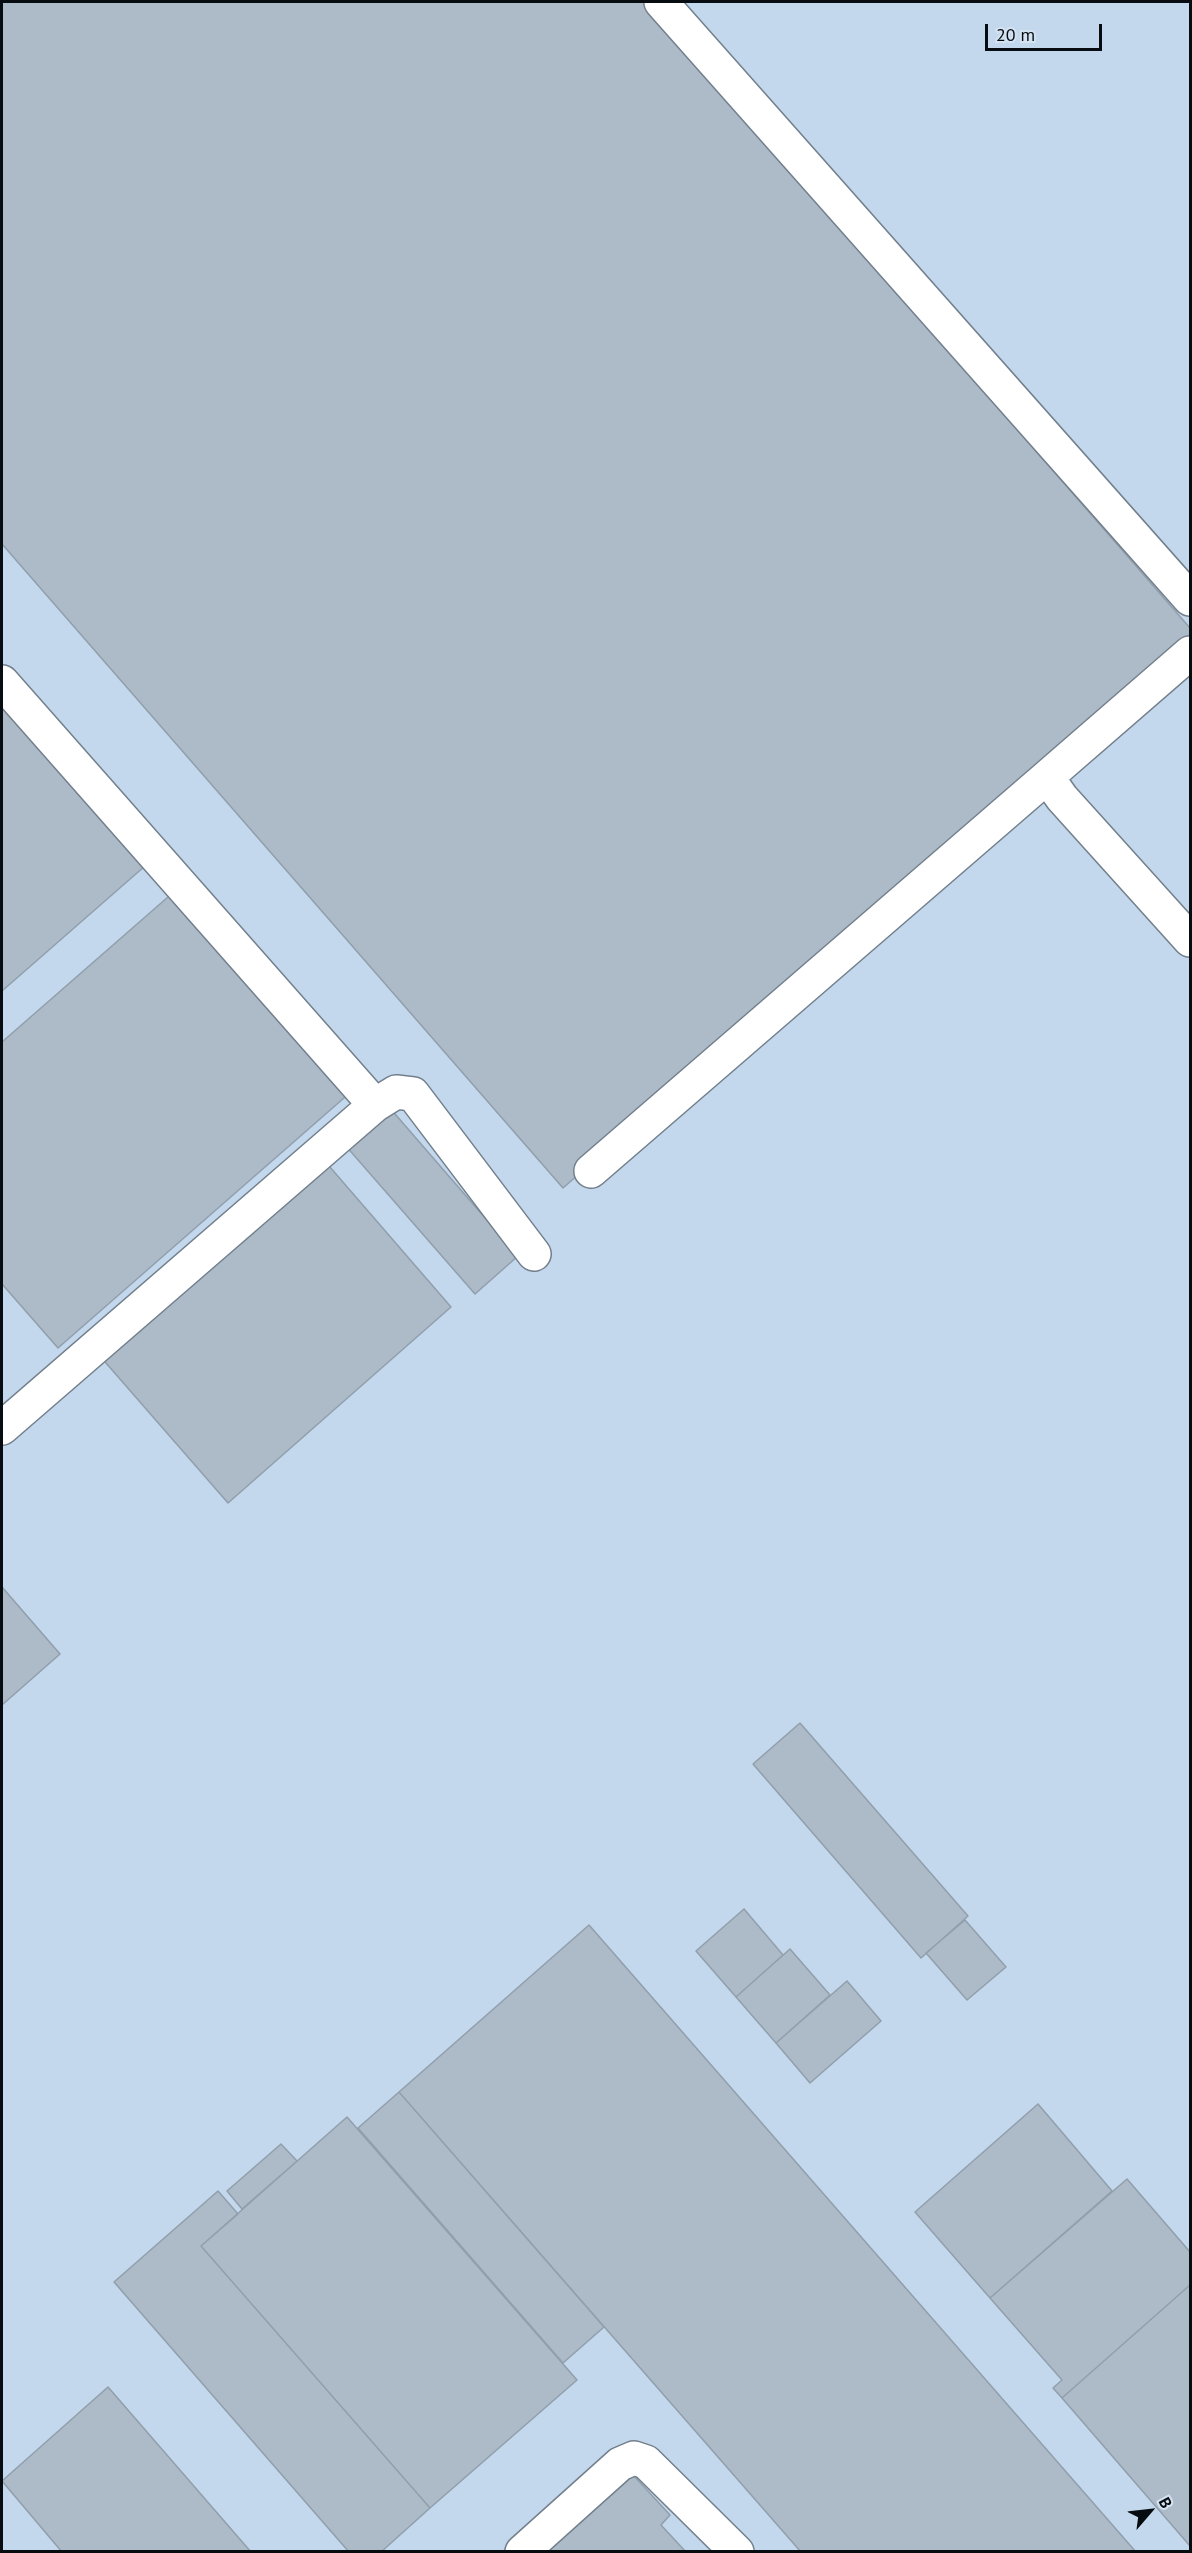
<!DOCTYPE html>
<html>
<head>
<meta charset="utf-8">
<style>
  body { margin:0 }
  #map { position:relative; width:1192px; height:2553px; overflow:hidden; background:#d4e3f2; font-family:"PT Sans",sans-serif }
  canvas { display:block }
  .frame { position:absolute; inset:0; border:3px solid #070c11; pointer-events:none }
  .north { position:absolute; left:1120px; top:2481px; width:60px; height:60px; -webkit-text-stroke:4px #d4e3f2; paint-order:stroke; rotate:62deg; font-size:16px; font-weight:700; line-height:24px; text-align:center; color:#070c11 }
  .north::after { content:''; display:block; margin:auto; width:21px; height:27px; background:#070c11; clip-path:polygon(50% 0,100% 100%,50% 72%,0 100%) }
  .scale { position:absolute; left:985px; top:24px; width:117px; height:27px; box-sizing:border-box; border:3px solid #070c11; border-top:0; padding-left:8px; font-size:18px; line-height:21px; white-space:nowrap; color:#070c11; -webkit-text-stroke:4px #d4e3f2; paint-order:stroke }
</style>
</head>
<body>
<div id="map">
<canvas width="1192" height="2553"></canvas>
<div class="frame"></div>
<div class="north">B</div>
<div class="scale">20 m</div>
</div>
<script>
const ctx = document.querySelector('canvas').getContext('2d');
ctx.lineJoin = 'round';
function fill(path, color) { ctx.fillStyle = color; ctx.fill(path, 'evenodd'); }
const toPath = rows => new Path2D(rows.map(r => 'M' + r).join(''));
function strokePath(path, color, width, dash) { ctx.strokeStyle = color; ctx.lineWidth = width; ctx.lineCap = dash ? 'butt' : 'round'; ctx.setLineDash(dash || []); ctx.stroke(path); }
fill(toPath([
  [2,2,1190,2,1190,2551,2,2551]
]), '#c3d8ec');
const building = toPath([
  [2,2,645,2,1190,628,1190,638,563,1188,2,544,2,2],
  [2,685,153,859,2,991,2,685],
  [176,890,352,1091,58,1348,2,1284,2,1042,176,890],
  [389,1107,518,1256,475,1294,345,1145,389,1107],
  [323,1159,451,1307,228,1503,99,1355,323,1159],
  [2,1587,60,1654,2,1705,2,1587],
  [800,1723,968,1916,921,1958,753,1764,800,1723],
  [744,1909,783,1955,736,1997,696,1951,744,1909],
  [965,1920,1006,1967,967,2000,926,1953,965,1920],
  [589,1925,1136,2552,801,2552,399,2092,589,1925],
  [790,1949,830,1995,776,2043,736,1997,790,1949],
  [847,1981,881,2021,810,2083,776,2043,847,1981],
  [399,2092,604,2327,563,2363,358,2128,399,2092],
  [1038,2104,1112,2191,990,2298,915,2212,1038,2104],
  [347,2117,577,2380,430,2508,201,2246,347,2117],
  [281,2144,297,2161,242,2209,227,2191,281,2144],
  [1127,2179,1190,2252,1190,2285,1062,2398,1053,2388,1062,2380,990,2298,1127,2179],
  [218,2191,238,2214,201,2246,430,2508,381,2552,349,2552,114,2282,218,2191],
  [1190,2285,1190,2546,1062,2398,1190,2285],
  [108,2387,251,2552,62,2552,2,2481,108,2387],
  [622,2463,670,2515,661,2525,686,2552,528,2552,622,2463]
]);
fill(building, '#adbbc9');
strokePath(building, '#919fad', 1.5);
const minor = toPath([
  [661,2,1190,599],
  [1190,653,1047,777,1062,798,1190,940],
  [2,682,375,1105,396,1092,413,1094,534,1254],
  [591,1171,1047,777],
  [2,1428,375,1105],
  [522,2552,620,2464,634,2458,646,2462,737,2552]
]);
strokePath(minor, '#727f8c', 36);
strokePath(minor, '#fff', 33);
</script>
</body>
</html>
